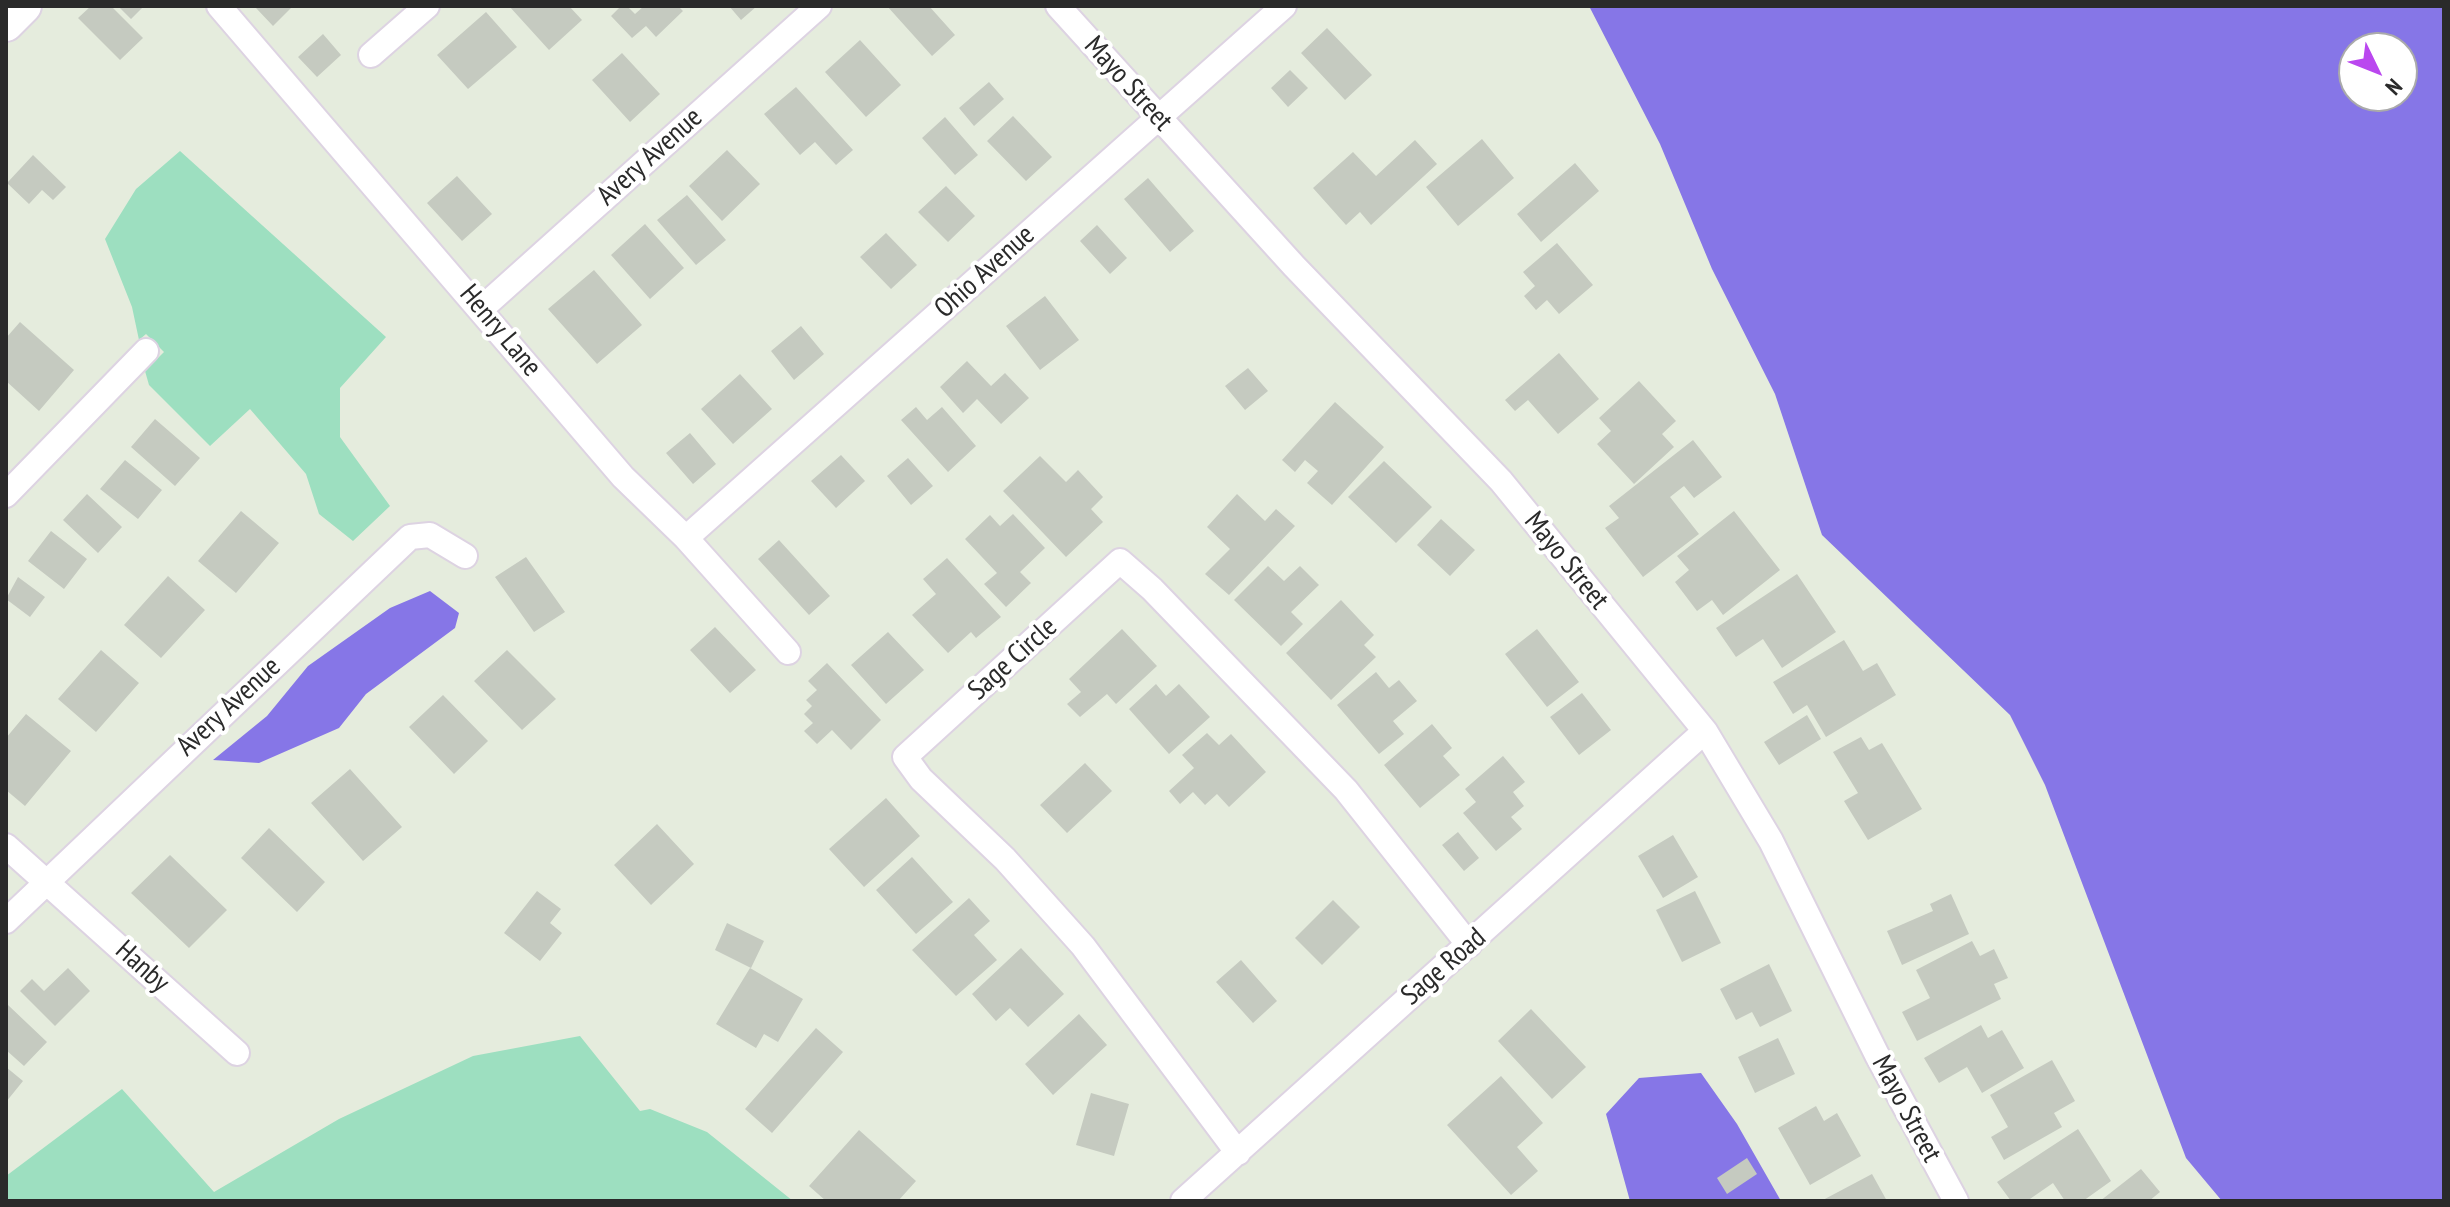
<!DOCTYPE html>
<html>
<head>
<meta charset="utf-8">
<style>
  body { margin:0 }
  #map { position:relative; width:2450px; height:1207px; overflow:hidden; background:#e5ecdd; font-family:"PT Sans Narrow",sans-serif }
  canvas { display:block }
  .frame { position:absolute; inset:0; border:8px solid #2a2a2a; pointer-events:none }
  .north { position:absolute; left:2338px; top:32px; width:80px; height:80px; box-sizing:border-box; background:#fff; border:2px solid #aaa; border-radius:50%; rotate:133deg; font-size:22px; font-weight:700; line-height:32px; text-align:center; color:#2a2a2a }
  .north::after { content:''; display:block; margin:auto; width:28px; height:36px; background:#ba47ef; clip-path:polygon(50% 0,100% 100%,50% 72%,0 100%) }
</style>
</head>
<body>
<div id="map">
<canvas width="2450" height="1207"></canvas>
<div class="frame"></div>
<div class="north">N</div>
</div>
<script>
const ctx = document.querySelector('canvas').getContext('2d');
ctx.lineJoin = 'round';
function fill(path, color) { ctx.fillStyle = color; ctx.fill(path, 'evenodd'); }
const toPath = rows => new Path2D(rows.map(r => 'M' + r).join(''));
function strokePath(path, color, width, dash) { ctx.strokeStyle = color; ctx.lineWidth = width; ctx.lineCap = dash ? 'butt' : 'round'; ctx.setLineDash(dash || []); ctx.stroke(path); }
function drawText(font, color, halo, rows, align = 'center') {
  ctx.font = font + ' "PT Sans Narrow",sans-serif'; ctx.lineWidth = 8; ctx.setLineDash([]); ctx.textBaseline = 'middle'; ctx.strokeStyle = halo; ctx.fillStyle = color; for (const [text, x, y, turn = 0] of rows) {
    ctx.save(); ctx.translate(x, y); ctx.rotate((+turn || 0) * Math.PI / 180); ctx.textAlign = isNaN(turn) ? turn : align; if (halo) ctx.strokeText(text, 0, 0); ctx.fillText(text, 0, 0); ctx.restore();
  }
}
fill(toPath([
  [180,151,386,337,340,388,340,437,390,506,353,541,319,514,306,474,250,409,210,446,149,385,145,371,164,352,146,334,139,340,132,307,105,239,136,189],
  [580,1036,640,1111,650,1109,707,1132,793,1201,6,1201,6,1176,122,1089,214,1192,339,1119,473,1056]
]), '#9ddfc0');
fill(toPath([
  [1589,6,2444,6,2444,1201,2222,1201,2186,1158,2045,785,2010,715,1822,535,1775,394,1712,269,1660,144],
  [2354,48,2402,48,2402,96,2354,96],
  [430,591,459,613,455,628,366,694,339,728,259,763,213,760,267,716,308,666,390,608],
  [1701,1073,1737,1124,1781,1201,1630,1201,1606,1114,1639,1078]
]), '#8676e7');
fill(toPath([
  [91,6,111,6,143,38,120,60,78,18],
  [118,6,144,6,131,19],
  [258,6,290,6,291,8,273,26,256,8],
  [509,6,569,6,582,20,549,50],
  [621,6,627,6,635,14,644,6,678,6,683,11,656,37,646,26,632,38,611,16],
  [729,6,757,6,741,20],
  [887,6,929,6,955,35,932,56],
  [486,12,517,47,468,89,437,55],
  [1327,28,1372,75,1345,100,1301,53],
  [323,34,341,55,317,77,298,57],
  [860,40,901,85,866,117,825,72],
  [622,53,660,94,630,122,592,80],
  [1290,70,1308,88,1288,107,1271,88],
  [989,82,1004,99,974,126,959,108],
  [796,87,853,150,836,165,815,142,800,155,764,114],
  [1013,116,1052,157,1026,181,987,141],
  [945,117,978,155,955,175,922,138],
  [1482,139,1514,178,1458,226,1426,187],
  [1415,140,1437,164,1371,225,1360,212,1346,225,1313,188,1353,152,1376,176],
  [727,150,760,184,722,221,689,186],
  [33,155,66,187,53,200,42,190,29,204,7,183],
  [1575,163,1599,191,1541,242,1517,214],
  [457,176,492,214,462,241,427,203],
  [1148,178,1194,231,1170,252,1124,199],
  [946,186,975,216,948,242,918,212],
  [687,195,726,240,696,265,657,220],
  [645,224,684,268,650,299,611,255],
  [1097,225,1127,258,1110,274,1080,241],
  [886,233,917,265,891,289,860,257],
  [1557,243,1593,285,1559,314,1547,300,1536,310,1524,296,1535,286,1523,272],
  [594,270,642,325,597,364,548,309],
  [1045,296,1079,340,1040,370,1006,326],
  [20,322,74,370,39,411,6,381,6,338],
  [801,326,824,354,794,380,771,351],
  [1559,353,1599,399,1558,434,1528,400,1515,411,1505,400],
  [967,361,991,386,1005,373,1029,398,1001,424,977,399,963,413,940,387],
  [1248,368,1268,391,1245,410,1225,386],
  [740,374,772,409,733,444,701,409],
  [1639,381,1676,421,1662,434,1674,447,1634,484,1597,444,1611,431,1599,418],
  [1335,402,1384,447,1332,505,1307,483,1318,471,1305,460,1295,472,1282,460],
  [916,407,927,420,942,407,976,446,948,472,901,420],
  [155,419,200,458,175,486,131,447],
  [690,433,716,464,693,484,666,453],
  [1693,440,1722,477,1694,498,1684,486,1670,497,1699,534,1643,577,1605,528,1619,518,1609,506],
  [841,455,865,481,836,508,811,481],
  [1040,456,1066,482,1078,470,1103,497,1091,509,1103,522,1066,557,1003,491],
  [908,458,933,486,911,505,887,476],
  [125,460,162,490,138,519,100,489],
  [1384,461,1432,507,1396,543,1348,497],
  [87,494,122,527,98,553,63,520],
  [1237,494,1265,521,1276,509,1295,526,1229,595,1205,574,1230,549,1207,527],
  [241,511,279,543,236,593,198,561],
  [1734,511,1780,570,1723,615,1712,600,1697,611,1675,582,1689,570,1677,556],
  [1013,514,1045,548,1020,572,1031,583,1006,607,984,584,997,573,965,539,990,515,1000,526],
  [1441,519,1475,550,1450,576,1417,545],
  [51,531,87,559,64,589,28,561],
  [779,540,830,596,809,615,758,559],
  [526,557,565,612,534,632,495,577],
  [947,558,1001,617,976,638,971,632,948,653,912,615,936,594,923,579],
  [1268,566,1284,581,1300,566,1319,585,1291,612,1303,624,1281,646,1234,600],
  [1797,574,1836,632,1782,668,1763,639,1736,657,1716,628],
  [168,576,205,610,161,658,124,625],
  [18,577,45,597,30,617,6,599],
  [1341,600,1374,635,1364,645,1376,657,1331,700,1286,653],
  [715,627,756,670,730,693,690,650],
  [1122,629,1157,666,1116,704,1107,694,1080,717,1067,704,1081,692,1069,679],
  [1537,629,1579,682,1547,707,1505,654],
  [888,632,924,670,886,704,851,665],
  [1844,640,1863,671,1877,663,1896,695,1826,737,1807,705,1793,714,1773,682],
  [101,650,139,683,96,732,58,699],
  [507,650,556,699,522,730,474,681],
  [827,663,881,720,851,750,832,730,817,744,804,731,813,723,804,714,812,706,806,700,817,690,808,681],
  [1376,672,1389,688,1399,680,1417,701,1393,721,1404,734,1379,754,1337,705],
  [1156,684,1166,696,1179,684,1210,717,1169,754,1129,709],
  [1582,693,1611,730,1579,755,1550,717],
  [443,695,488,741,454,774,409,727],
  [26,714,71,751,25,806,6,790,6,738],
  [1807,715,1821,739,1779,765,1764,742],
  [1432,724,1452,748,1443,756,1460,775,1420,808,1384,765],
  [1207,733,1219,745,1231,734,1266,772,1229,807,1217,794,1205,805,1193,792,1180,804,1169,791,1194,768,1182,755],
  [1861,737,1869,750,1882,743,1922,809,1868,840,1844,801,1858,793,1833,752],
  [1503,756,1525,782,1513,792,1524,806,1511,817,1522,829,1496,851,1463,813,1476,802,1465,789],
  [1085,763,1112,791,1067,833,1040,805],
  [350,769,402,827,363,861,311,803],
  [886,798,920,836,864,887,829,849],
  [657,824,694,864,651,905,614,865],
  [269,828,325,882,297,912,241,858],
  [1458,832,1479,858,1464,871,1442,845],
  [1673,835,1698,877,1663,898,1638,856],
  [170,855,227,910,189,948,131,893],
  [912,857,953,902,916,934,876,890],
  [537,891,561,909,550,923,562,933,540,961,504,933],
  [1695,891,1721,943,1682,962,1656,910],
  [1951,894,1969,934,1902,965,1887,931,1933,911,1930,904],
  [969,898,990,921,974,935,997,960,956,996,912,950],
  [1333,900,1360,927,1322,965,1295,938],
  [727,923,764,941,751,968,715,950],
  [1972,941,1980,956,1994,949,2008,978,1994,984,2001,999,1917,1041,1902,1012,1930,998,1916,970],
  [1021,948,1064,994,1028,1027,1010,1008,996,1021,972,994],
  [1241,960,1277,1001,1253,1023,1216,982],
  [1769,964,1792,1011,1760,1027,1752,1012,1736,1020,1720,989],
  [68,968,90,991,55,1026,20,991,32,979,44,991],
  [750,968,803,999,778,1042,764,1034,756,1048,716,1024],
  [8,1005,47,1042,24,1066,6,1050],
  [1531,1009,1586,1067,1552,1099,1498,1041],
  [1079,1014,1107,1045,1053,1095,1025,1064],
  [1981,1025,1988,1038,2002,1030,2024,1068,1982,1093,1967,1067,1939,1083,1924,1058],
  [816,1028,843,1052,772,1133,745,1109],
  [1778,1038,1795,1074,1755,1093,1738,1057],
  [2052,1060,2075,1101,2054,1113,2062,1127,2004,1160,1991,1137,2008,1127,1990,1095],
  [6,1067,23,1081,6,1102],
  [1501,1076,1543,1123,1517,1147,1538,1171,1511,1195,1447,1125],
  [1091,1093,1129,1104,1114,1156,1076,1145],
  [1816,1106,1824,1121,1837,1113,1861,1156,1810,1185,1778,1128],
  [2078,1129,2111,1181,2083,1201,2065,1201,2053,1183,2027,1201,2011,1201,1997,1182],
  [859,1130,916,1181,898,1201,826,1201,809,1186],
  [1747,1158,1757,1174,1727,1194,1717,1178],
  [2141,1169,2160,1192,2149,1201,2100,1201],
  [1872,1174,1887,1201,1821,1201]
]), '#c5cac0');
const street = toPath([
  [219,6,623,477,686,538,788,652],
  [1058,6,1294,266,1501,481,1705,731,1771,841,1877,1055,1956,1201],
  [371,55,427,6],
  [481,309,819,6],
  [6,495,146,351],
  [686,538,1284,6],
  [6,846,237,1053],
  [6,921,410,537,430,535,465,556],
  [1238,1153,1083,946,1005,859,921,779,905,757,1120,561,1152,589,1346,790,1469,945],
  [1183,1201,1705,731]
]);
const secondary = toPath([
  [6,24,24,6]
]);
strokePath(street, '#ddd3e2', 28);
strokePath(secondary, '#ddd3e2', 38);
strokePath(street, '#fff', 24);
strokePath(secondary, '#fff', 34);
drawText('28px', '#2a2a2a', '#fff', [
  ["Mayo Street",1128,84,48],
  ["Avery Avenue",650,157,-42],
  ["Ohio Avenue",985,272,-42],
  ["Henry Lane",500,331,50],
  ["Mayo Street",1566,561,51],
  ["Sage Circle",1013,659,-42],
  ["Avery Avenue",229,707,-43],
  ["Hanby",142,967,42],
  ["Sage Road",1444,967,-41],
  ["Mayo Street",1906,1109,62]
]);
</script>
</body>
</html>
